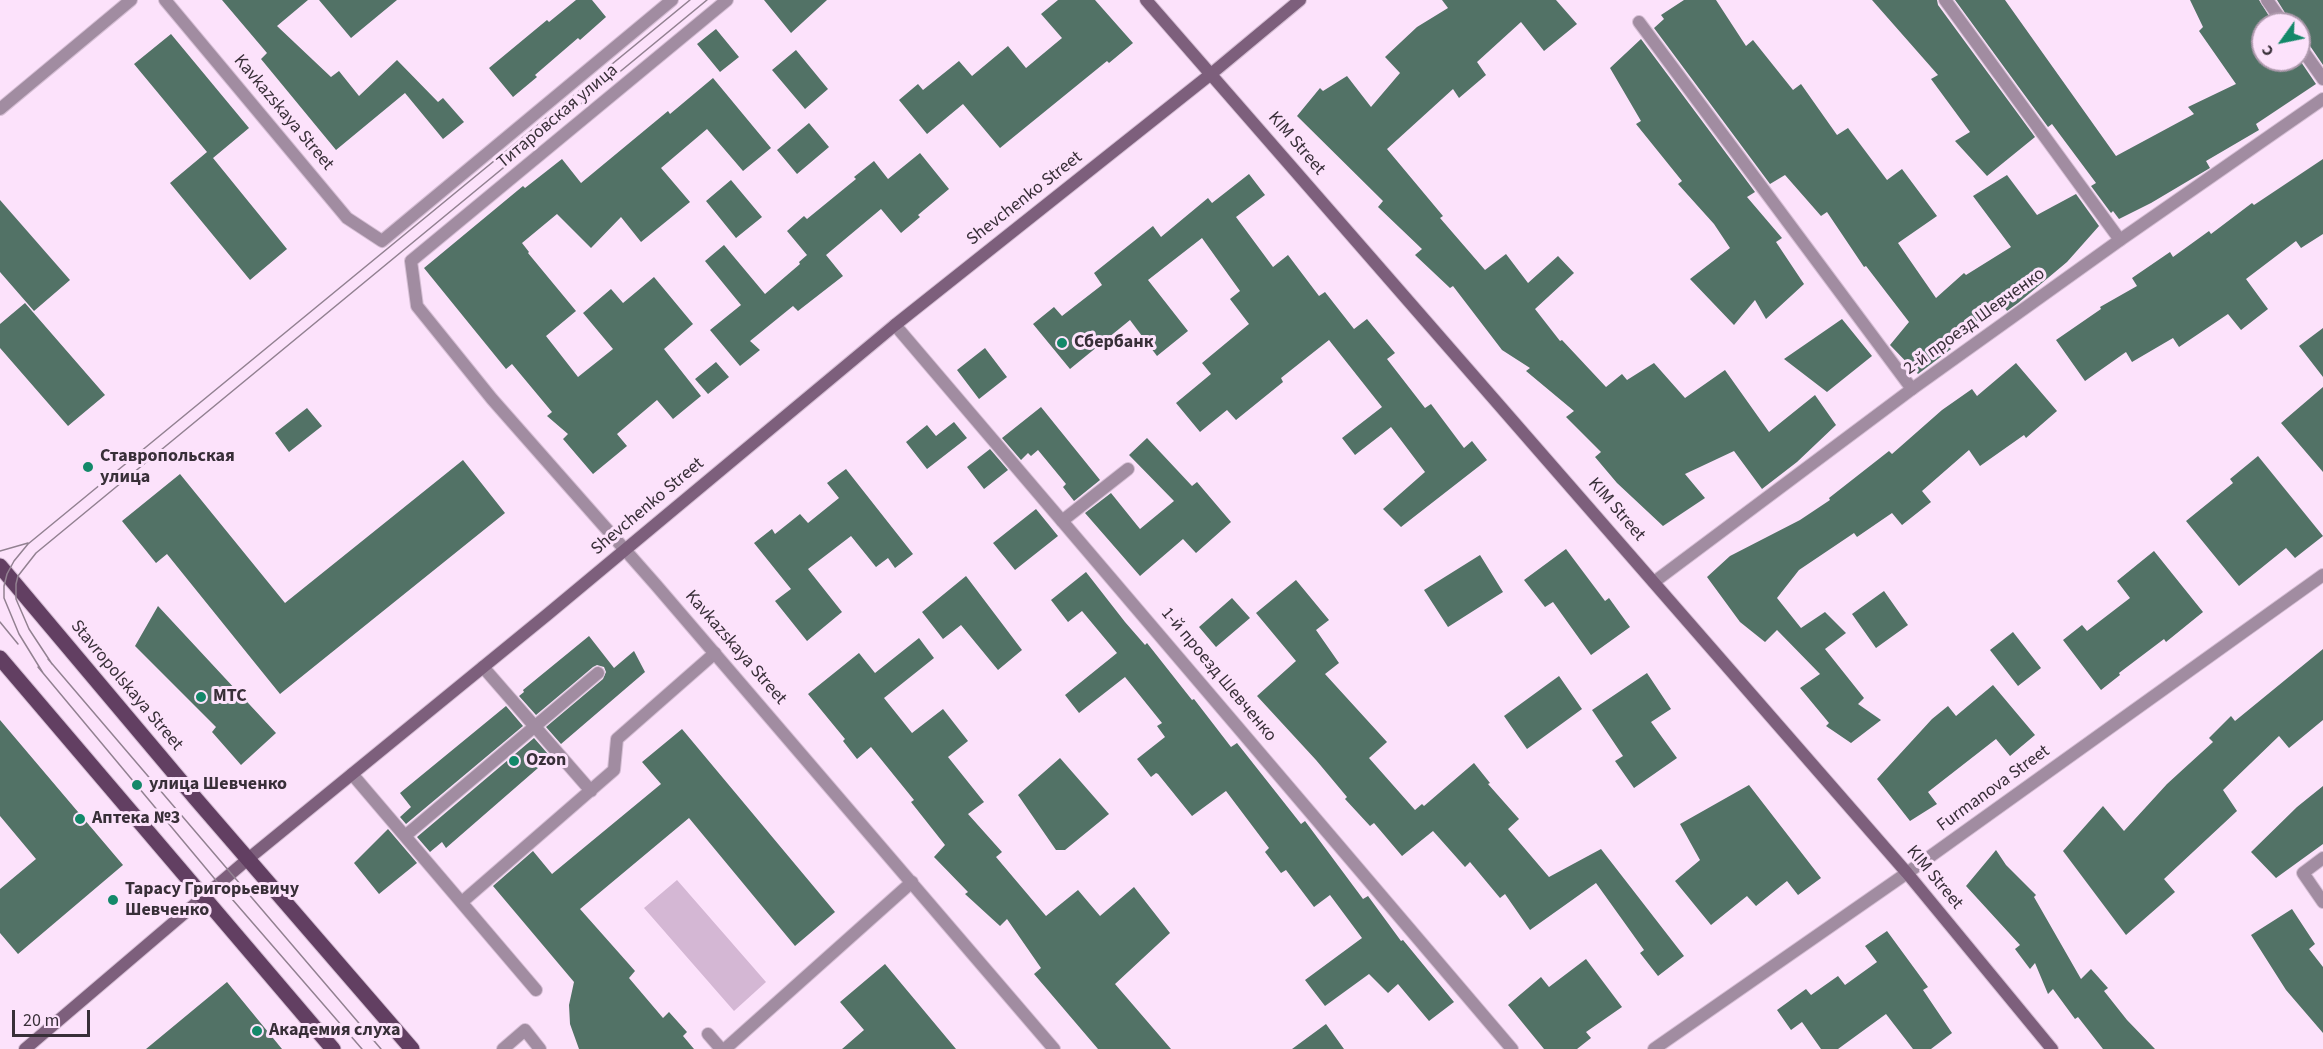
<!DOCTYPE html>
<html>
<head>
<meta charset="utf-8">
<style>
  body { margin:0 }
  #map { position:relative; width:2323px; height:1049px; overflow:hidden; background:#fce2fb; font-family:"Source Sans 3",sans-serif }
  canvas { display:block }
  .north { position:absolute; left:2251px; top:12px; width:60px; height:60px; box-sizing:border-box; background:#fce2fb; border:2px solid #ae9aad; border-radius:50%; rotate:237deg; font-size:16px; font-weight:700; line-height:24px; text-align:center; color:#382f38 }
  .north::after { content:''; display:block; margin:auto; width:21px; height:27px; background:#138869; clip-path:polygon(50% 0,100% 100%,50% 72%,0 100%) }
  .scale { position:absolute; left:12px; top:1010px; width:78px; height:27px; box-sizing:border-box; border:3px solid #382f38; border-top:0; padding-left:8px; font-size:18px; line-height:21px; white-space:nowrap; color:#382f38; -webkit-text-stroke:4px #fce2fb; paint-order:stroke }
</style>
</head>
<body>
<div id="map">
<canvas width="2323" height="1049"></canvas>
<div class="north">С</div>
<div class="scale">20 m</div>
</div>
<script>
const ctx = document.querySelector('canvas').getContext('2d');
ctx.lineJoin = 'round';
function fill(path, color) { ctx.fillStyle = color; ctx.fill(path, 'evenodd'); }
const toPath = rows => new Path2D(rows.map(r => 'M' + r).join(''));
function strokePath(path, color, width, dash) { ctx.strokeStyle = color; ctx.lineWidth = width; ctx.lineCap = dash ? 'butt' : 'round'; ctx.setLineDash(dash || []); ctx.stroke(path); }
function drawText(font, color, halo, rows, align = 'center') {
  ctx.font = font + ' "Source Sans 3",sans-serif'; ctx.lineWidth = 6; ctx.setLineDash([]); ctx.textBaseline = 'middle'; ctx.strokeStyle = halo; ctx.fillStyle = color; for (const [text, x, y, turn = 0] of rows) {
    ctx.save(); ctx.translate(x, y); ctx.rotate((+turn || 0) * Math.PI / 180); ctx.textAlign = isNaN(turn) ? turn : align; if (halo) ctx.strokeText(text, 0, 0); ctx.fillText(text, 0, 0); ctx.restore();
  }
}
fill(toPath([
  [677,880,766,982,734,1011,644,908]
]), '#d4b7d4');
fill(toPath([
  [222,0,308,0,277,26,331,77,339,71,359,96,397,60,438,102,443,98,464,122,443,139,405,93,336,150,261,59,267,53],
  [319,0,397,0,351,38],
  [576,0,592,0,606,17,580,40,578,38,535,75,537,77,513,97,489,68,547,20,549,22],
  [764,0,827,0,791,33],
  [1058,0,1095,0,1133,43,1109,63,1107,61,1000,148,963,104,927,134,899,100,918,84,923,90,959,61,972,76,1008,46,1026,68,1062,38,1041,14],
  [1442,0,1556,0,1577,24,1544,51,1521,22,1477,62,1486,75,1459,98,1453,89,1387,149,1443,216,1440,218,1485,270,1506,254,1528,283,1558,256,1574,273,1535,309,1560,341,1562,340,1606,387,1622,374,1627,380,1654,363,1685,398,1725,370,1769,432,1815,395,1836,425,1797,462,1762,489,1734,451,1685,474,1705,498,1663,526,1617,483,1595,457,1601,452,1566,417,1574,411,1526,371,1530,368,1502,350,1453,286,1450,288,1415,255,1422,249,1378,207,1383,201,1297,116,1320,88,1323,91,1347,76,1371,107,1400,73,1385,57,1417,27,1448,8],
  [1684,0,1716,0,1746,46,1753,40,1793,90,1801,84,1837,135,1848,128,1887,180,1902,169,1937,216,1898,243,1936,298,1964,273,1966,275,2011,247,1973,196,2007,175,2037,215,2076,194,2099,226,2067,262,2018,303,2007,311,2005,308,1945,343,1951,349,1918,374,1890,345,1909,322,1866,266,1864,267,1827,212,1821,216,1785,175,1770,184,1654,28,1664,19,1661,15],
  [1872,0,1937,0,1938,5,2035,137,1987,176,1955,141,1970,132,1931,79,1938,75],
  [1955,0,2005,0,2116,156,2194,114,2188,107,2236,84,2199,31,2203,27,2190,0,2259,0,2274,24,2263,24,2263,60,2299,59,2316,84,2256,124,2259,130,2206,161,2210,168,2151,203,2119,219,2113,211,2111,213,2091,186,2096,183,2052,124,2048,127],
  [2277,0,2323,0,2323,65,2306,40,2299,37,2299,24,2292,24],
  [716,29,739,57,720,72,697,44],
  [171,34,249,128,213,158,287,249,250,280,170,183,207,152,134,64],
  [1641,39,1755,192,1747,197,1782,238,1776,242,1804,284,1766,319,1755,300,1734,325,1690,279,1730,248,1714,224,1678,184,1682,181,1636,124,1641,121,1610,68],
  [796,50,828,89,805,109,772,70],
  [713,78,771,148,743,171,707,129,661,168,690,202,641,242,621,217,591,248,557,214,522,243,529,252,528,253,576,311,546,336,578,377,613,349,583,313,611,289,623,303,654,277,693,324,664,349,701,396,673,419,657,400,617,434,627,446,593,474,563,439,568,434,547,416,552,412,512,364,506,369,424,268,523,186,525,188,562,159,581,183,668,111,670,114],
  [809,123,829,147,797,174,777,150],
  [920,153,949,189,918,215,920,217,901,233,881,209,826,255,843,276,798,311,793,306,750,341,760,350,740,366,710,330,741,305,705,261,724,245,765,294,800,264,799,262,807,255,787,231,804,216,807,219,856,179,854,177,874,161,888,179],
  [2323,159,2323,234,2301,248,2296,241,2246,279,2268,309,2241,330,2228,314,2179,347,2173,338,2132,362,2126,352,2085,381,2056,340,2101,309,2100,307,2137,286,2132,278,2170,252,2173,257,2209,231,2211,234,2252,203,2254,205],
  [1249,174,1265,195,1236,217,1273,267,1288,255,1319,296,1325,292,1354,329,1367,319,1395,353,1387,359,1425,408,1431,404,1464,448,1472,441,1487,460,1401,527,1383,509,1425,472,1391,427,1355,455,1342,438,1382,407,1329,340,1281,378,1283,382,1236,420,1227,410,1200,432,1176,403,1211,374,1202,363,1249,324,1230,299,1240,291,1202,238,1148,280,1188,331,1157,356,1130,320,1070,369,1033,324,1054,307,1062,316,1102,285,1094,273,1153,226,1161,237,1208,198,1212,203],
  [731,180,762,217,736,238,706,201],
  [0,200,70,280,34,311,0,272],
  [25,303,105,395,68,426,0,348,0,324],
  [1842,319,1872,356,1827,392,1784,359],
  [2323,328,2323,377,2299,346],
  [985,348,1007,377,979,399,957,370],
  [716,362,729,377,708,394,695,379],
  [2016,363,2057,411,2026,438,2024,435,1980,466,1969,450,1922,491,1931,502,1902,525,1892,513,1857,537,1854,533,1799,570,1777,598,1801,628,1825,612,1846,633,1825,649,1864,698,1858,704,1881,720,1851,743,1826,726,1829,723,1800,688,1820,674,1777,630,1765,642,1740,622,1707,577,1730,556,1800,520,1830,500,1829,498,1889,451,1892,454,1942,410,1972,389,1977,396],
  [2323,387,2323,472,2281,423],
  [1041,407,1100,480,1074,501,1063,487,1066,484,1038,450,1031,456,1028,453,1021,460,1002,438],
  [307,408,322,426,289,452,275,433],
  [954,422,967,438,927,469,906,442,927,425,936,436],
  [1147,438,1192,486,1197,482,1231,522,1196,553,1183,539,1140,576,1085,513,1111,493,1140,529,1174,501,1129,455],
  [990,449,1008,470,984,489,967,467],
  [2258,456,2323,536,2295,558,2286,548,2239,586,2186,521,2233,483,2230,479],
  [463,460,505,513,280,694,167,554,156,563,122,521,180,474,285,603],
  [846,469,913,554,895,568,888,558,876,567,851,536,808,569,842,612,807,641,775,601,791,589,754,543,772,529,775,534,800,514,808,523,839,498,827,483],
  [1036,509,1058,536,1015,570,993,543],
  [1566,549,1605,601,1609,598,1630,627,1591,655,1553,602,1545,607,1524,580],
  [2154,551,2203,612,2166,642,2164,639,2119,673,2120,675,2101,690,2063,640,2082,625,2087,631,2130,598,2117,581],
  [1480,555,1503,592,1448,627,1424,590],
  [1086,572,1125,622,1145,645,1147,643,1192,700,1194,699,1231,747,1237,743,1301,824,1305,821,1363,899,1368,896,1401,941,1403,940,1454,1002,1429,1021,1398,984,1388,993,1369,974,1325,1006,1305,980,1362,938,1330,895,1314,907,1286,870,1281,873,1265,852,1269,848,1226,791,1192,816,1158,774,1156,773,1151,777,1137,759,1165,737,1157,726,1162,723,1125,677,1079,713,1065,695,1117,653,1082,611,1068,622,1051,600],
  [966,576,1022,650,998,670,961,625,943,639,922,612],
  [1296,580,1329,620,1316,630,1339,663,1325,674,1387,742,1369,758,1415,810,1422,804,1424,806,1474,763,1490,783,1488,784,1519,819,1508,829,1549,877,1601,849,1684,956,1658,976,1640,953,1644,950,1596,883,1530,930,1505,894,1500,898,1470,862,1465,867,1433,831,1402,856,1374,823,1370,826,1345,799,1347,797,1316,760,1257,696,1296,661,1256,613],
  [1884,591,1908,625,1876,648,1852,614],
  [1232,598,1250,618,1216,647,1199,627],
  [158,606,276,733,241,765,212,732,216,727,135,646],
  [2013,632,2041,668,2018,686,1990,650],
  [589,636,614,668,634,651,645,672,561,744,546,727,603,679,606,672,604,667,597,665,593,667,536,715,519,696,524,692,523,690],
  [919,638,934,658,884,698,912,733,943,709,968,741,948,757,984,802,968,814,1002,852,996,857,1046,916,1078,890,1100,916,1134,887,1170,933,1115,984,1171,1049,1098,1049,1034,974,1041,968,1007,919,1000,926,965,894,968,892,934,857,945,845,911,802,914,800,871,747,857,759,843,741,845,739,808,694,859,653,875,673],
  [2323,649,2323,720,2289,748,2279,736,2223,790,2237,811,2164,879,2175,892,2126,935,2063,851,2103,806,2124,831,2167,784,2213,742,2209,738,2231,716,2235,721],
  [1647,673,1671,709,1651,722,1677,758,1634,788,1615,761,1623,756,1592,710],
  [1559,676,1582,709,1527,749,1504,716],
  [1993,685,2035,735,2010,756,1996,739,1928,792,1937,804,1910,821,1877,779,1932,719,1948,706,1956,716],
  [506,706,523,726,406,824,400,817,411,807,400,793],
  [0,720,123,865,18,954,0,933,0,889,36,859,0,816],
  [682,729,835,912,795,946,689,818,580,909,635,971,629,978,663,1018,669,1012,687,1032,683,1036,694,1049,579,1049,570,1024,569,1005,574,982,493,886,533,851,552,874,661,784,642,762],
  [534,738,548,754,537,764,538,768,446,848,442,842,430,852,417,837],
  [1060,758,1109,814,1065,850,1056,850,1018,795],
  [1749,785,1821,878,1798,895,1787,881,1756,906,1747,896,1711,925,1675,881,1700,860,1680,824],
  [2323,786,2323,844,2276,878,2251,852,2297,807],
  [388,829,417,863,379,894,354,863],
  [1996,850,2006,865,2036,895,2034,897,2081,979,2091,969,2108,988,2104,991,2127,1020,2155,1049,2103,1049,2078,1017,2075,1019,2053,989,2048,994,2035,963,2030,969,2015,949,2020,945,1966,886],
  [2292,909,2315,944,2309,949,2323,967,2323,1033,2286,990,2251,935],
  [1887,931,1928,987,1923,990,1952,1033,1931,1049,1913,1049,1886,1014,1838,1049,1821,1049,1802,1022,1791,1030,1777,1010,1806,989,1811,995,1838,976,1845,985,1877,962,1865,946],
  [1586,959,1622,1007,1586,1032,1591,1038,1577,1049,1544,1049,1508,1005,1541,977,1549,987],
  [885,964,956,1049,842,1049,864,1030,840,1002],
  [227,982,282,1049,146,1049],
  [1326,1024,1344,1049,1292,1049]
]), '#527266');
const lane = toPath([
  [1945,0,2120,240],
  [2267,0,2284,24],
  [1639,22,1912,389],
  [2299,45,2323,79],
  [1062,521,1128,469],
  [483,667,591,791],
  [352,774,536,990],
  [405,836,598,673],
  [462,902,614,770,617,739,715,653],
  [708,1034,721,1049],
  [503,1049,525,1030,540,1049],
  [725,1049,912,882]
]);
const street = toPath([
  [165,0,347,218,382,241,672,0],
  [727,0,411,261,417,306,492,399,656,585,1054,1049],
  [0,109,131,0],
  [895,325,1512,1049],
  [1654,582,1912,389,2120,240,2323,99],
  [2323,858,2303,873,2323,902],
  [1654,1049,1907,873,2323,575]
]);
const secondary = toPath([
  [1146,0,1907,873,2052,1049],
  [25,1049,248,859,548,614,895,325,1211,74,1300,0]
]);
const primary = toPath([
  [0,566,196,799,412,1049],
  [0,658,333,1049]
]);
strokePath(lane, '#d5bed4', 14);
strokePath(street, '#d5bed4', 14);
strokePath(secondary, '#d5bed4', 14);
strokePath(primary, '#d5bed4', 17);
strokePath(lane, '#a18ca1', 12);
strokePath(street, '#a18ca1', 12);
strokePath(secondary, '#7d5f7c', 12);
strokePath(primary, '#623f62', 15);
strokePath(toPath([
  [0,551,28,543],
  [0,622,18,644],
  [48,659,381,1049],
  [52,664,29,629,16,599,16,584,18,576,36,553,707,0],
  [38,667,219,884,362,1049],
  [43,673,19,634,4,598,4,586,7,574,14,561,28,544,690,0]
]), '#928191', 1.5);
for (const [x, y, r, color] of [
  [1062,343,6,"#138869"],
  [88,467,6,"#138869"],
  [201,697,6,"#138869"],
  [514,761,6,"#138869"],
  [137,785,6,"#138869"],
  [80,819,6,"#138869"],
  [113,900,6,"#138869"],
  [257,1031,6,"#138869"]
]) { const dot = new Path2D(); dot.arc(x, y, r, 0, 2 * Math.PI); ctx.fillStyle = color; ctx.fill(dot); strokePath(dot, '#fce2fb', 2); }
drawText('18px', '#382f38', '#fce2fb', [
  ["Kavkazskaya Street",283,113,50],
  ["Титаровская улица",558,117,-40],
  ["KIM Street",1296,144,49],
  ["Shevchenko Street",1025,199,-38],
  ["2-й проезд Шевченко",1975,322,-36],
  ["Shevchenko Street",648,507,-40],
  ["KIM Street",1616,510,49],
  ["Kavkazskaya Street",735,648,49],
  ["1-й проезд Шевченко",1218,675,50],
  ["Stavropolskaya Street",126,686,50],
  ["Furmanova Street",1994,789,-36],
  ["KIM Street",1934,878,50]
]);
drawText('bold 18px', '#382f38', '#fce2fb', [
  ["Сбербанк",1074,343],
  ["Ставропольская",100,457],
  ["улица",100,478],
  ["МТС",213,697],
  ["Ozon",526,761],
  ["улица Шевченко",149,785],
  ["Аптека №3",92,819],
  ["Тарасу Григорьевичу",125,890],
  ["Шевченко",125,911],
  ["Академия слуха",269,1031]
], 'left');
</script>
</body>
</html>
